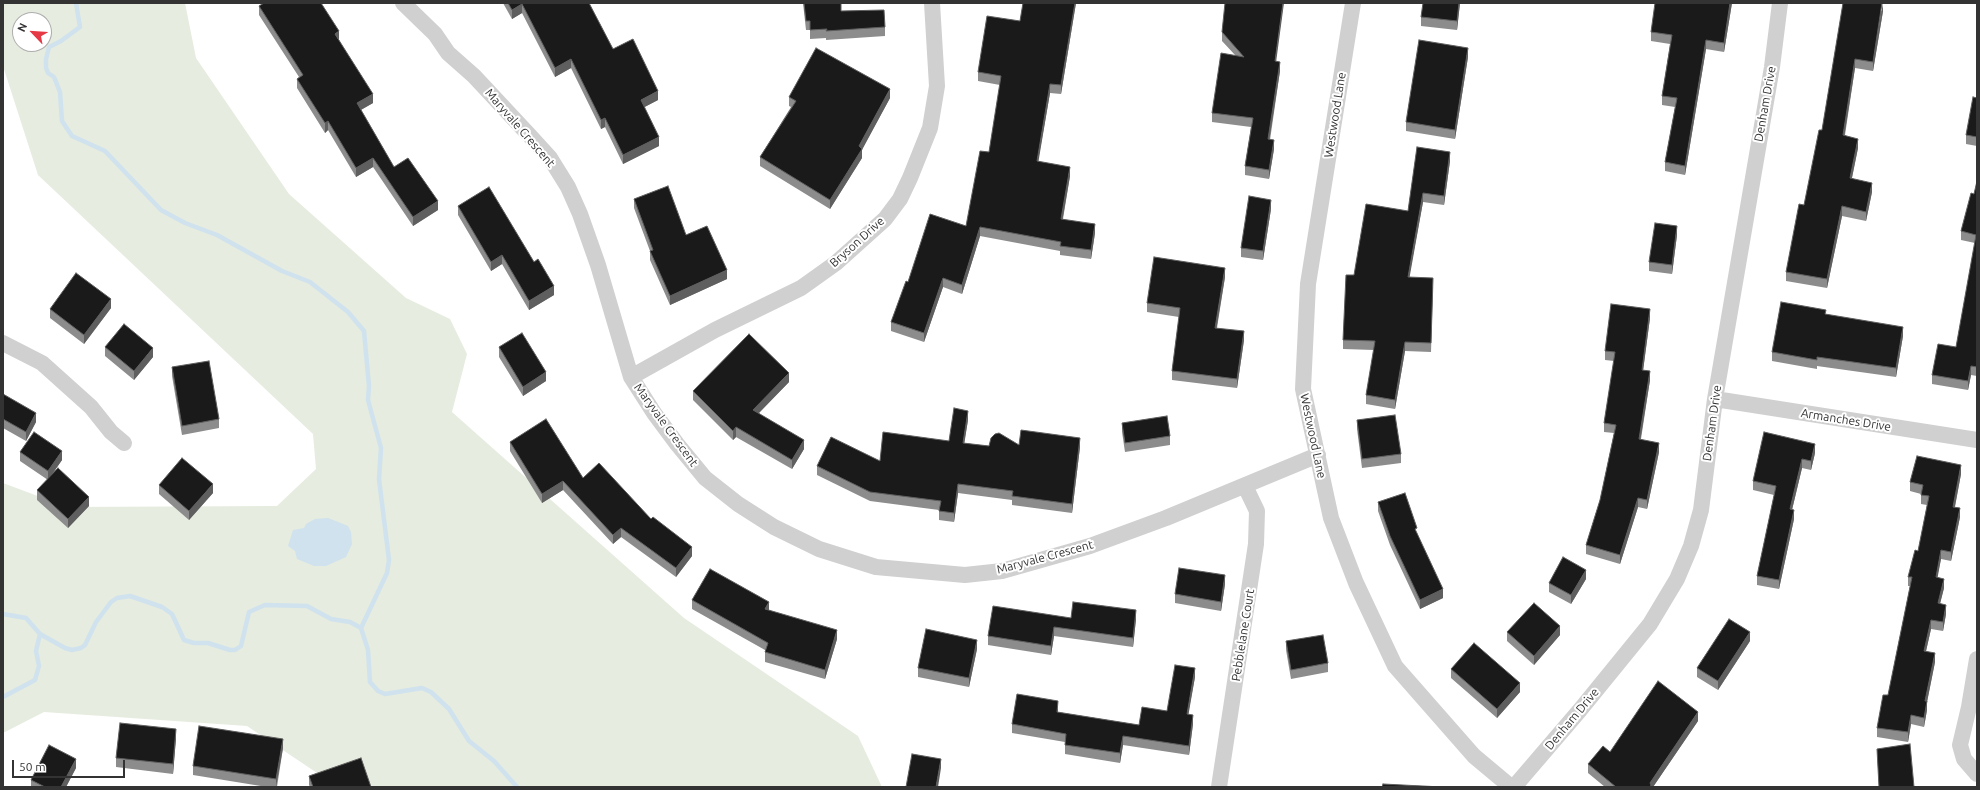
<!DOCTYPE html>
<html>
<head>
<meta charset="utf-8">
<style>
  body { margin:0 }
  #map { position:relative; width:1980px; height:790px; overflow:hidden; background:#fff; font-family:Ubuntu,sans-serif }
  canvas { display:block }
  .frame { position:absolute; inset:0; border:4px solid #333; pointer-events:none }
  .north { position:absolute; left:12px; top:12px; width:40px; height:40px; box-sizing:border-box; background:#fff; border:1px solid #adadad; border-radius:50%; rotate:295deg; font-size:11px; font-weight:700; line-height:16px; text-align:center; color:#333 }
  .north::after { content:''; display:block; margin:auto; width:14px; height:18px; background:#e63946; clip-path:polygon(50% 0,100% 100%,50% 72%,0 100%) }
  .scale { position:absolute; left:12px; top:760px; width:113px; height:18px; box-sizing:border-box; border:2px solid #333; border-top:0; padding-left:5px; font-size:12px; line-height:14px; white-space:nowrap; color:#333; -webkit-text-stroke:3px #fff; paint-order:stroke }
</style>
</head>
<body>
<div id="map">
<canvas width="1980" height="790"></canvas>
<div class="frame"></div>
<div class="north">N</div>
<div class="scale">50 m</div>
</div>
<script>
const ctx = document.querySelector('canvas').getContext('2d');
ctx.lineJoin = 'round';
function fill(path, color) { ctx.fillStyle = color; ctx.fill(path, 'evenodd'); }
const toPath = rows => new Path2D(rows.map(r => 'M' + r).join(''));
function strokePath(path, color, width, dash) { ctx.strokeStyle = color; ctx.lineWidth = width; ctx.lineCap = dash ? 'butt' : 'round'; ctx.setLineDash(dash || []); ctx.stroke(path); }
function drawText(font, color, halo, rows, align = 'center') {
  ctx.font = font + ' Ubuntu,sans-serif'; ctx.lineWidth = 4; ctx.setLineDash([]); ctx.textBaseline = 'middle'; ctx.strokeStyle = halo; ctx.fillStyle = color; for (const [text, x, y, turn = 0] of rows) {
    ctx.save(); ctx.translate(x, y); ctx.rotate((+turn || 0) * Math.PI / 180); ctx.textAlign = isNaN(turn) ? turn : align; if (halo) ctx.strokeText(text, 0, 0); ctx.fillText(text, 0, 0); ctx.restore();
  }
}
fill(toPath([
  [3,3,185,3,196,58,289,194,406,298,450,319,467,354,452,412,684,618,858,736,882,787,338,787,247,726,44,712,3,733,3,483,67,507,277,506,316,469,313,434,38,175,3,66],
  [20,20,44,20,44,44,20,44]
]), '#e6ecdf');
fill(toPath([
  [328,518,348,526,351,532,352,544,346,557,326,566,314,566,297,559,295,551,288,546,293,530,304,528,306,524,315,519]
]), '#cfe2ee');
strokePath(toPath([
  [76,3,80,27,61,41,49,47,46,59,46,68,48,73,54,77,60,92,62,121,72,136,105,151,161,210,185,223,217,235,282,271,310,282,348,312,364,331,369,386,368,400,381,448,379,479,389,560,387,573,361,628,368,650,370,682,378,691,385,694,422,688,431,692,449,709,469,741,494,761,517,787],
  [3,614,26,618,40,634,65,648,72,650,81,648,85,645,96,622,111,602,117,598,130,596,162,607,172,614,184,640,194,643,208,643,230,650,235,650,241,646,249,612,265,605,307,606,331,619,350,622,361,628],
  [3,697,35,680,39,666,36,651,40,634]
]), '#cfe2ee', 4.5);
strokePath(toPath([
  [403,3,435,34,448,53,474,76,530,136,550,158,568,187,580,214,598,265,631,377,654,413,677,444,705,478,738,504,774,527,819,549,876,567,965,575,1002,571,1090,546,1166,518,1318,455],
  [1353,3,1308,284,1303,389,1331,518,1356,583,1395,666,1474,756,1511,787],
  [3,343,42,363,91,407,111,432,124,443],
  [631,377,715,330,801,288,836,263,885,219,900,199,910,178,930,128,937,86,932,3],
  [1715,399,1977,440],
  [1977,659,1969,707,1960,745,1964,759,1977,774],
  [1219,787,1256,544,1257,511,1245,486],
  [1514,787,1580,710,1650,624,1677,579,1691,546,1701,510,1715,399,1772,67,1780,3]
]), '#d0d0d0', 16);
fill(toPath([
  [503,3,589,3,613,49,658,100,644,107,659,146,623,164,605,127,601,129,571,68,555,77,522,13,512,19],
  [803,3,841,3,841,11,885,27,885,36,826,40,826,38,810,39,810,30,806,30],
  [1023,3,1076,3,1061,94,1050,93,1038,161,1070,176,1063,219,1095,233,1091,259,1060,255,1060,251,980,236,962,294,943,287,924,342,891,331,891,322,908,282,966,226,989,152,1000,85,978,81,978,72,1020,21],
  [1460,3,1457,30,1421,26,1421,17],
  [1732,3,1724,52,1706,49,1685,175,1665,171,1665,162,1675,107,1662,105,1662,96,1670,44,1651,41,1651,32],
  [1843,3,1883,11,1873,71,1855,68,1845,135,1858,148,1852,178,1872,192,1866,221,1842,216,1827,288,1786,281,1786,272,1804,205,1822,130],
  [259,6,339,40,373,103,361,110,394,167,438,210,413,226,373,167,356,177,328,130,325,133,297,88,297,79,299,77,259,15],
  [1222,32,1276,61,1280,71,1270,140,1274,149,1269,179,1245,175,1245,166,1251,127,1212,122,1212,113,1235,55,1222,41],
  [1468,57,1455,139,1406,131,1406,122],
  [789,97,890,98,862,149,862,158,830,209,760,166,760,157,791,107,789,106],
  [1977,98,1977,146,1966,144,1966,135],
  [1417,147,1450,161,1444,205,1423,202,1409,277,1433,287,1431,352,1405,351,1395,409,1366,404,1366,395,1374,350,1343,349,1343,340,1354,275,1408,211],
  [1977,181,1977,376,1971,375,1968,390,1932,384,1932,375,1956,347,1975,243,1961,240,1961,231,1974,194],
  [634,199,686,235,727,279,670,305,650,260,650,251,634,208],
  [458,206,554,295,529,310,502,264,491,271,458,215],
  [1271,209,1263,260,1241,257,1241,248],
  [1677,235,1672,274,1649,271,1649,262],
  [1225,277,1217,328,1244,340,1237,388,1172,380,1172,371,1179,317,1147,312,1147,303],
  [111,308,84,344,50,318,50,309],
  [1826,314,1903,336,1896,377,1817,366,1817,369,1772,361,1772,352],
  [1650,318,1643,370,1650,380,1641,439,1659,452,1647,509,1638,507,1620,564,1586,554,1586,545,1600,500,1614,433,1604,432,1604,423,1614,361,1605,360,1605,351],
  [105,347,153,357,134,380,105,356],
  [499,347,546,381,523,396,499,357],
  [172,367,219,419,219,428,182,435,172,376],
  [789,382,759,413,804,449,792,469,736,437,733,440,693,400,693,391],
  [3,394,36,422,26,441,3,428],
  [968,420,964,443,989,446,1019,445,1080,447,1072,513,1012,505,1012,500,958,493,954,522,939,520,939,510,870,501,817,475,817,466,880,461,949,441],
  [1357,420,1401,454,1401,463,1362,468,1357,429],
  [1122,423,1170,436,1170,445,1125,452,1122,432],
  [510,442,583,478,651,519,692,556,676,577,621,537,613,544,563,490,542,503,510,451],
  [20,452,62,460,51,476,89,506,68,528,37,500,37,490,48,480,20,461],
  [1815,453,1811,470,1802,468,1792,510,1794,519,1779,589,1757,585,1757,576,1774,495,1753,490,1753,481],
  [1961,474,1955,507,1960,517,1951,561,1941,559,1937,577,1944,588,1940,603,1946,614,1943,631,1931,629,1926,651,1935,662,1927,702,1927,710,1924,727,1911,724,1908,742,1877,737,1877,728,1888,695,1910,586,1908,586,1908,577,1918,551,1927,505,1921,504,1921,494,1910,491,1910,482],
  [159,485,213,493,189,520,159,494],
  [1378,502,1417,533,1443,598,1420,609,1390,545,1378,511],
  [1586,579,1571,604,1549,592,1549,583],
  [1225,584,1221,611,1175,603,1175,594],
  [692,600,769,610,837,639,825,679,765,662,765,650,692,609],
  [1071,618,1136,619,1133,647,1054,636,1051,655,988,645,988,636],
  [1507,632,1560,635,1534,665,1507,641],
  [1286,641,1328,663,1328,672,1291,679,1286,650],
  [1750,641,1718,690,1697,677,1697,668],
  [977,649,969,687,918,677,918,668],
  [1451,669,1520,692,1497,718,1451,678],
  [1195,677,1188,714,1193,724,1189,755,1123,745,1120,763,1065,754,1065,742,1012,733,1012,724,1058,710,1058,712,1139,725,1167,711],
  [1698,721,1653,787,1605,787,1588,773,1588,764,1610,752],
  [176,738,173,774,116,767,116,758],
  [283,748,277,787,267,787,193,775,193,766],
  [1877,749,1914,787,1879,787],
  [76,768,66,787,31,787,31,780],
  [309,776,371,787,310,787,309,785]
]), '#8c8c8c');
fill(toPath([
  [1075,3,1076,3,1061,94,1061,85],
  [1283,3,1284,3,1275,70,1275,61],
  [1459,3,1460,3,1457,30,1457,21],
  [1730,3,1732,3,1724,52,1724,43],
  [1883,3,1883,11,1873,71,1873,62],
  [522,4,522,13,512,19,512,10],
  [339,31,339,40,335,34],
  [1706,40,1706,49,1685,175,1685,166],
  [1468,48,1468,57,1455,139,1455,130],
  [571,59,571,68,555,77,555,68],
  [1855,59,1855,68,1843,144,1843,135],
  [1280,62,1280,71,1268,148,1268,139],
  [1050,84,1050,93,1037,170,1037,161],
  [890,89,890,98,862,150,862,149,862,158,830,209,830,200],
  [658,91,658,100,641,109,641,100],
  [373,94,373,103,357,112,357,103],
  [605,118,605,127,601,129,601,120],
  [328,121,328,130,325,133,325,123],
  [659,137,659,146,623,164,623,155],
  [1858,139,1858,148,1850,187,1850,178],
  [1274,140,1274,149,1269,179,1269,170],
  [1450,152,1450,161,1444,205,1444,196],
  [373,158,373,167,356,177,356,168],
  [1070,167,1070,176,1061,228,1061,219],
  [1872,183,1872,192,1866,221,1866,212],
  [1423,193,1423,202,1408,286,1408,277],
  [1271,200,1271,209,1263,260,1263,251],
  [438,201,438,210,413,226,413,217],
  [1842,206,1842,216,1827,288,1827,279],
  [1095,224,1095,233,1091,259,1091,250],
  [1677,226,1677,235,1672,274,1672,265],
  [980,227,980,236,962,294,962,285],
  [502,255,502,264,491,271,491,262],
  [1225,268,1225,277,1215,337,1215,328],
  [727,270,727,279,670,305,670,296],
  [943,278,943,287,924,342,924,333],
  [554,286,554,295,529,310,529,301],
  [111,299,111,308,84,344,84,335],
  [1650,309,1650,318,1642,379,1642,370],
  [1903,327,1903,336,1896,377,1896,368],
  [1244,331,1244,340,1237,388,1237,379],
  [1405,342,1405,351,1395,409,1395,400],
  [153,348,153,357,134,380,134,371],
  [1971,366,1971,375,1968,390,1968,381],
  [1650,371,1650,380,1639,448,1639,439],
  [546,372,546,381,523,396,523,387],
  [789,373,789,382,753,419,753,410],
  [968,411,968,420,963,452,963,443],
  [36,413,36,422,26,441,26,432],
  [736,427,736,437,733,440,733,431],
  [1080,438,1080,447,1072,513,1072,504],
  [804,440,804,449,792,469,792,460],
  [1659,443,1659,452,1647,509,1647,500],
  [1815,444,1815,453,1811,470,1811,461],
  [62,451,62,460,48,480,48,471],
  [1802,459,1802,468,1790,518,1790,509],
  [1961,465,1961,474,1953,516,1953,507],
  [563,481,563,490,542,503,542,494],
  [213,484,213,493,189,520,189,511],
  [958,484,958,493,954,522,954,513],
  [89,497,89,506,68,528,68,519],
  [1638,498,1638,507,1620,564,1620,555],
  [1960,508,1960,517,1951,561,1951,552],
  [1794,510,1794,519,1779,589,1779,580],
  [621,528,621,537,613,544,613,535],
  [692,547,692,556,676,577,676,568],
  [1941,550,1941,559,1936,586,1936,577],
  [1586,570,1586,579,1571,604,1571,595],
  [1225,575,1225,584,1221,611,1221,602],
  [1944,579,1944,588,1938,612,1938,603],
  [1443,589,1443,598,1420,609,1420,600],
  [769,602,769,611,765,609],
  [1946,605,1946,614,1943,631,1943,622],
  [1136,610,1136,619,1133,647,1133,638],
  [1931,620,1931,629,1924,660,1924,651],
  [1560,626,1560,635,1534,665,1534,656],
  [1054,627,1054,636,1051,655,1051,646],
  [837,630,837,639,825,679,825,670],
  [1750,632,1750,641,1718,690,1718,681],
  [977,640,977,649,969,687,969,678],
  [1935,653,1935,662,1927,702,1927,710,1924,727,1925,701],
  [1195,668,1195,677,1187,723,1187,714],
  [1520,683,1520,692,1497,718,1497,709],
  [1058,701,1058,710,1057,721,1057,712],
  [1698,712,1698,721,1653,787,1650,787,1650,783],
  [1193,715,1193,724,1189,755,1189,746],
  [1911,715,1911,724,1908,742,1908,732],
  [176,729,176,738,173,774,173,764],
  [1123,736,1123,745,1120,763,1120,753],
  [283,739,283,748,276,787,276,779],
  [76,759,76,768,66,787,61,787],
  [941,759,941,768,938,787,936,787]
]), '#5f5f5f');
const building = toPath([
  [264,3,321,3,339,31,335,34,373,94,357,103,394,167,408,158,438,201,413,217,373,158,356,168,328,121,325,123,297,79,303,75,259,6,264,3],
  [508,3,589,3,613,49,633,39,658,91,641,100,659,137,623,155,605,118,601,120,571,59,555,68,522,4,512,10,508,3],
  [804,3,841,3,841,11,884,10,885,27,826,31,827,29,810,30,810,21,806,21,804,3],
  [1023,3,1075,3,1061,85,1050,84,1037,161,1070,167,1061,219,1095,224,1091,250,1060,246,1061,242,980,227,962,285,943,278,924,333,891,322,906,281,908,282,930,214,966,226,980,151,989,152,1001,76,978,72,987,16,1020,21,1023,3],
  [1225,3,1283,3,1275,61,1280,62,1268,139,1274,140,1269,170,1245,166,1253,118,1212,113,1221,53,1244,57,1222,32,1225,3],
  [1423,3,1459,3,1457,21,1421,17,1423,3],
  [1655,3,1730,3,1724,43,1706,40,1685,166,1665,162,1677,98,1662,96,1672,35,1651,32,1655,3],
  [1843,3,1882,3,1873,62,1855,59,1843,135,1858,139,1850,178,1872,183,1866,212,1842,206,1827,279,1786,272,1799,204,1804,205,1819,130,1822,130,1843,3],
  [1419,40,1468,48,1455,130,1406,122,1419,40],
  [816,48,890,89,859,146,862,149,830,200,760,157,796,101,789,97,816,48],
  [1973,97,1977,98,1977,137,1966,135,1973,97],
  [1417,147,1450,152,1444,196,1423,193,1408,277,1433,278,1431,343,1405,342,1395,400,1366,395,1375,341,1343,340,1346,275,1354,275,1366,204,1408,211,1417,147],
  [1977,181,1977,367,1971,366,1968,381,1932,375,1938,344,1956,347,1976,235,1961,231,1971,193,1974,194,1977,181],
  [668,186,686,235,707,226,727,270,670,296,650,251,653,250,634,199,668,186],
  [489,187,534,262,538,259,554,286,529,301,502,255,491,262,458,206,489,187],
  [1249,196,1271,200,1263,251,1241,248,1249,196],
  [1655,223,1677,226,1672,265,1649,262,1655,223],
  [1154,257,1225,268,1215,328,1244,331,1237,379,1172,371,1180,308,1147,303,1154,257],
  [76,273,111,299,84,335,50,309,76,273],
  [1781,302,1826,310,1825,314,1903,327,1896,368,1817,357,1817,360,1772,352,1781,302],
  [1611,304,1650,309,1642,370,1650,371,1639,439,1659,443,1647,500,1638,498,1620,555,1586,545,1600,500,1616,425,1604,423,1615,352,1605,351,1611,304],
  [124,324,153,348,134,371,105,347,124,324],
  [522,333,546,372,523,387,499,347,522,333],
  [749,334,789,373,753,410,804,440,792,460,736,427,733,431,693,391,749,334],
  [209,361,219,419,182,426,172,367,209,361],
  [3,394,36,413,26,432,3,419,3,394],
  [954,408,968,411,963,443,989,446,991,438,995,434,999,433,1019,445,1021,430,1080,438,1072,504,1012,496,1013,491,958,484,954,513,939,511,941,501,870,492,817,466,831,437,880,461,883,432,949,441,954,408],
  [1395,415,1401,454,1362,459,1357,420,1395,415],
  [1167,416,1170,436,1125,443,1122,423,1167,416],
  [546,419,583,478,599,463,651,519,653,517,692,547,676,568,621,528,613,535,563,481,542,494,510,442,546,419],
  [34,432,62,451,48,471,20,452,34,432],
  [1764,432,1815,444,1811,461,1802,459,1790,509,1794,510,1779,580,1757,576,1776,486,1753,481,1764,432],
  [1917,456,1961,465,1953,507,1960,508,1951,552,1941,550,1936,577,1944,579,1938,603,1946,605,1943,622,1931,620,1924,651,1935,653,1925,701,1927,701,1924,718,1911,715,1908,732,1877,728,1883,695,1888,695,1912,577,1908,577,1915,550,1918,551,1929,496,1921,495,1923,485,1910,482,1917,456],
  [182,458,213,484,189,511,159,485,182,458],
  [58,468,89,497,68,519,37,490,58,468],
  [1405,493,1417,528,1415,529,1443,589,1420,600,1390,536,1378,502,1405,493],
  [1563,557,1586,570,1571,595,1549,583,1563,557],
  [1179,568,1225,575,1221,602,1175,594,1179,568],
  [710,569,769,602,765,609,837,630,825,670,765,652,768,643,692,600,710,569],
  [1073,602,1136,610,1133,638,1054,627,1051,646,988,636,993,606,1071,618,1073,602],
  [1534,603,1560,626,1534,656,1507,632,1534,603],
  [1729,619,1750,632,1718,681,1697,668,1729,619],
  [926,629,977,640,969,678,918,668,926,629],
  [1323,635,1328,663,1291,670,1286,641,1323,635],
  [1474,643,1520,683,1497,709,1451,669,1474,643],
  [1175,665,1195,668,1187,714,1193,715,1189,746,1123,736,1120,753,1065,745,1066,734,1012,724,1017,694,1058,701,1057,712,1139,725,1142,707,1167,711,1175,665],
  [1658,681,1698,712,1650,783,1651,785,1650,787,1616,787,1588,764,1603,746,1610,752,1658,681],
  [120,723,176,729,173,764,116,758,120,723],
  [199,726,283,739,276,779,193,766,199,726],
  [1910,744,1914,787,1879,787,1877,749,1910,744],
  [49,745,76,759,61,787,45,787,31,780,49,745],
  [912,754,941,759,936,787,906,787,912,754],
  [361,758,371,787,313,787,309,776,361,758],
  [1383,784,1442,787,1382,787,1383,784]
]);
fill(building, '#1a1a1a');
strokePath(building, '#5f5f5f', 1);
drawText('12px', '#333', '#fff', [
  ["Denham Drive",1765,104,-80],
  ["Westwood Lane",1335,115,-81],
  ["Maryvale Crescent",520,128,49],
  ["Bryson Drive",857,242,-42],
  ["Armanches Drive",1846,420,9],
  ["Denham Drive",1712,423,-82],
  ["Maryvale Crescent",666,425,54],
  ["Westwood Lane",1313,436,78],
  ["Maryvale Crescent",1045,557,-15],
  ["Pebblelane Court",1243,635,-81],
  ["Denham Drive",1572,719,-50]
]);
</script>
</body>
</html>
